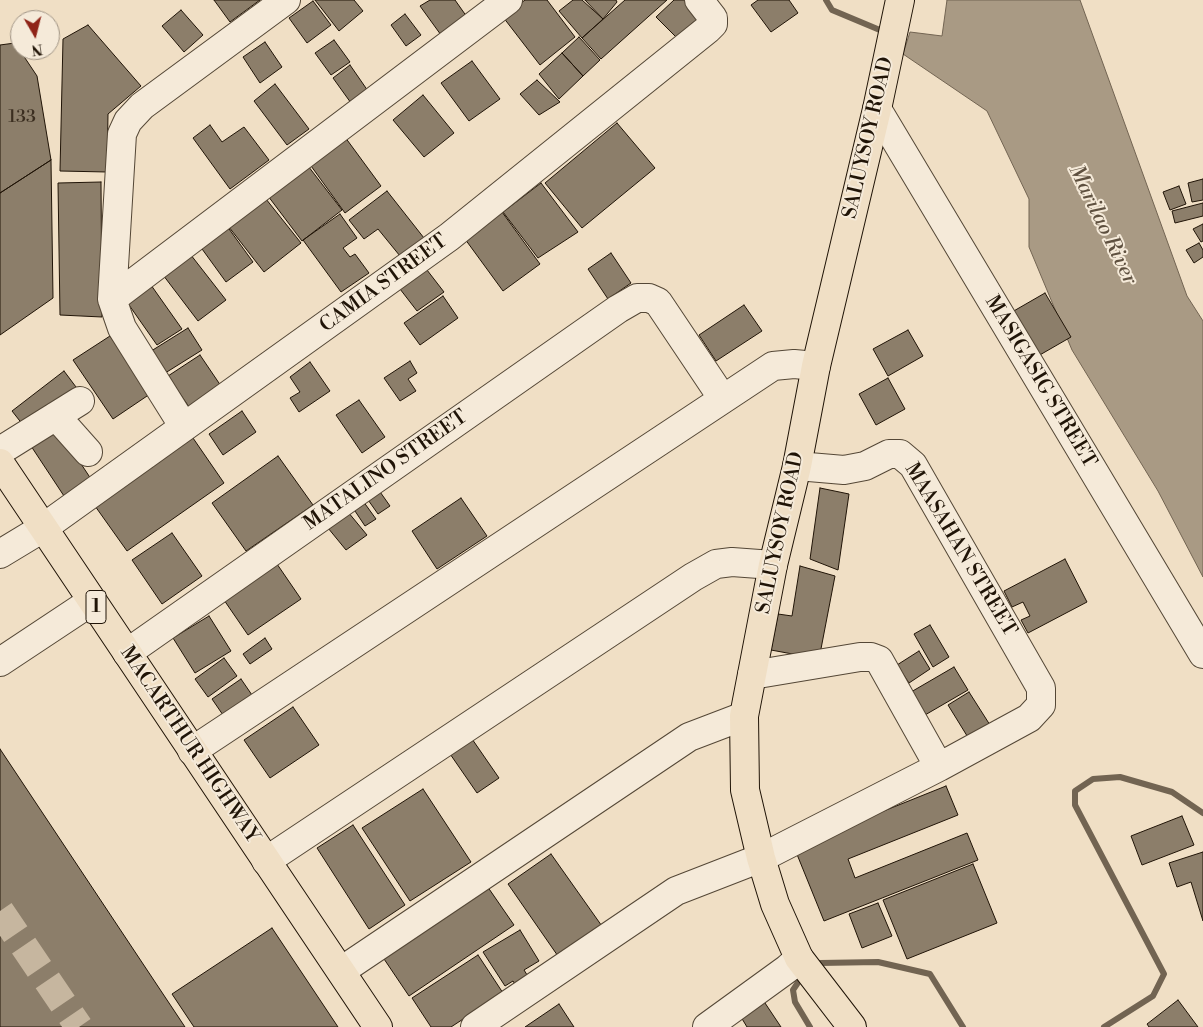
<!DOCTYPE html>
<html>
<head>
<meta charset="utf-8">
<style>
  body { margin:0 }
  #map { position:relative; width:1203px; height:1027px; overflow:hidden; background:#f0dfc5; font-family:"Libre Bodoni",serif }
  canvas { display:block }
  .north { position:absolute; left:10px; top:10px; width:50px; height:50px; box-sizing:border-box; background:#f5ead9; border:1px solid #a09485; border-radius:50%; rotate:172deg; font-size:14px; font-weight:700; line-height:20px; text-align:center; color:#201407 }
  .north::after { content:''; display:block; margin:auto; width:18px; height:22px; background:#8f2418; clip-path:polygon(50% 0,100% 100%,50% 72%,0 100%) }
</style>
</head>
<body>
<div id="map">
<canvas width="1203" height="1027"></canvas>
<div class="north">N</div>
</div>
<script>
const ctx = document.querySelector('canvas').getContext('2d');
ctx.lineJoin = 'round';
function fill(path, color) { ctx.fillStyle = color; ctx.fill(path, 'evenodd'); }
const toPath = rows => new Path2D(rows.map(r => 'M' + r).join(''));
function strokePath(path, color, width, dash) { ctx.strokeStyle = color; ctx.lineWidth = width; ctx.lineCap = dash ? 'butt' : 'round'; ctx.setLineDash(dash || []); ctx.stroke(path); }
function drawText(font, color, halo, rows, align = 'center') {
  ctx.font = font + ' "Libre Bodoni",serif'; ctx.lineWidth = 4; ctx.setLineDash([]); ctx.textBaseline = 'middle'; ctx.strokeStyle = halo; ctx.fillStyle = color; for (const [text, x, y, turn = 0] of rows) {
    ctx.save(); ctx.translate(x, y); ctx.rotate((+turn || 0) * Math.PI / 180); ctx.textAlign = isNaN(turn) ? turn : align; if (halo) ctx.strokeText(text, 0, 0); ctx.fillText(text, 0, 0); ctx.restore();
  }
}
const water = toPath([
  [947,0,1080,0,1187,296,1203,321,1203,577,1158,491,1072,350,1029,247,1029,199,987,111,903,54,910,32,942,36,947,0]
]);
fill(water, '#a99a84');
strokePath(water, '#726452', 1);
strokePath(toPath([
  [826,0,832,10,887,33],
  [820,963,878,962,930,974,963,1027],
  [801,978,793,990,795,1002,810,1027],
  [1104,1027,1153,996,1164,974,1075,805,1075,791,1093,779,1120,777,1172,792,1203,813]
]), '#726452', 6);
const building = toPath([
  [214,0,260,0,230,22,214,0],
  [315,0,354,0,363,11,339,31,315,0],
  [430,0,455,0,467,17,441,35,420,6,430,0],
  [525,0,547,0,575,37,540,65,503,17,525,0],
  [573,0,582,0,603,19,582,38,559,11,573,0],
  [585,0,616,0,617,2,603,19,585,0],
  [625,0,667,0,601,59,582,38,625,0],
  [674,0,686,0,700,17,676,37,656,17,674,0],
  [758,0,789,0,798,13,771,32,751,5,758,0],
  [313,1,331,25,307,43,289,18,313,1],
  [181,10,203,35,184,52,162,26,181,10],
  [405,14,421,35,406,46,391,25,405,14],
  [88,25,141,86,108,114,107,172,60,171,63,39,88,25],
  [579,37,600,60,583,76,562,53,579,37],
  [334,40,350,62,331,75,315,53,334,40],
  [265,42,282,67,260,83,243,57,265,42],
  [15,43,37,76,51,160,0,193,0,45,15,43],
  [562,53,583,76,559,99,539,74,562,53],
  [472,61,500,99,469,121,441,83,472,61],
  [350,65,368,91,351,103,333,78,350,65],
  [537,80,560,102,539,115,520,94,537,80],
  [275,84,309,129,287,145,254,101,275,84],
  [423,95,454,133,424,157,393,120,423,95],
  [617,123,655,168,582,228,545,183,617,123],
  [210,125,222,142,244,127,269,160,230,189,193,138,210,125],
  [342,133,381,186,345,213,306,159,342,133],
  [51,160,53,298,0,335,0,193,51,160],
  [305,162,342,210,302,241,265,192,305,162],
  [1203,179,1203,200,1192,202,1188,183,1203,179],
  [101,182,102,317,60,315,58,183,101,182],
  [541,183,578,232,538,258,503,212,541,183],
  [1179,186,1186,204,1170,210,1163,192,1179,186],
  [387,191,424,238,400,256,378,229,364,239,349,220,387,191],
  [262,194,301,243,264,272,225,222,262,194],
  [1203,203,1203,216,1175,223,1172,211,1203,203],
  [502,212,540,264,503,291,465,239,502,212],
  [340,214,357,238,343,248,350,257,355,254,369,273,341,292,303,240,340,214],
  [224,222,253,262,226,282,197,242,224,222],
  [1203,224,1203,241,1201,242,1193,229,1203,224],
  [1199,243,1203,250,1203,257,1194,263,1186,250,1199,243],
  [187,250,226,300,198,321,160,271,187,250],
  [611,253,631,283,608,299,588,269,611,253],
  [427,270,444,292,417,311,400,289,427,270],
  [146,278,182,329,157,345,122,295,146,278],
  [1045,293,1071,337,1038,356,1012,312,1045,293],
  [443,296,458,318,420,345,404,323,443,296],
  [744,305,762,331,716,361,699,335,744,305],
  [188,328,202,350,162,375,148,353,188,328],
  [908,330,923,356,888,376,873,349,908,330],
  [110,336,150,394,113,419,73,360,110,336],
  [200,355,221,386,189,407,168,376,200,355],
  [410,361,417,373,408,379,416,391,400,401,384,378,410,361],
  [310,362,330,391,299,412,290,398,300,392,290,377,310,362],
  [64,371,79,391,27,430,12,411,64,371],
  [888,378,905,409,876,425,859,394,888,378],
  [359,400,385,437,362,453,336,415,359,400],
  [242,411,256,432,223,455,209,434,242,411],
  [58,429,91,479,64,496,31,446,58,429],
  [193,438,224,483,127,551,95,506,193,438],
  [278,456,313,505,246,551,212,503,278,456],
  [820,488,849,494,838,570,810,559,820,488],
  [378,489,390,506,378,514,366,497,378,489],
  [461,498,487,536,437,569,412,531,461,498],
  [363,501,376,519,365,526,353,508,363,501],
  [348,512,367,535,346,550,328,528,348,512],
  [172,533,202,576,162,604,132,560,172,533],
  [1065,559,1087,602,1028,633,1021,620,1030,616,1023,602,1012,607,1004,591,1065,559],
  [277,564,301,599,248,635,224,600,277,564],
  [800,566,835,576,820,654,798,655,771,650,778,614,792,616,800,566],
  [209,616,231,651,195,673,173,638,209,616],
  [930,625,949,657,933,667,914,634,930,625],
  [265,638,272,649,250,664,243,654,265,638],
  [919,651,930,669,909,683,897,665,919,651],
  [224,658,237,676,208,697,195,679,224,658],
  [954,667,968,690,925,715,911,692,954,667],
  [241,679,252,695,223,715,212,699,241,679],
  [969,692,990,725,969,739,948,705,969,692],
  [293,707,319,745,270,778,244,740,293,707],
  [470,736,499,778,477,793,448,751,470,736],
  [0,749,185,1027,0,1027,0,749],
  [946,786,958,815,848,859,855,878,967,833,978,860,824,921,794,847,946,786],
  [423,789,471,862,410,901,362,828,423,789],
  [1182,816,1194,845,1142,865,1131,836,1182,816],
  [353,825,405,905,369,929,317,848,353,825],
  [1203,852,1203,921,1191,882,1177,887,1169,863,1203,852],
  [551,854,604,929,560,959,508,884,551,854],
  [973,864,997,923,907,959,883,900,973,864],
  [485,883,514,925,409,996,380,953,485,883],
  [878,903,892,936,862,948,849,914,878,903],
  [272,928,338,1027,194,1027,172,994,272,928],
  [520,930,539,961,524,970,529,978,516,986,513,981,505,986,483,952,520,930],
  [478,955,503,993,451,1027,431,1027,412,998,478,955],
  [761,997,781,1027,747,1027,738,1012,761,997],
  [1178,1000,1198,1027,1149,1027,1147,1024,1178,1000],
  [559,1004,574,1027,525,1027,559,1004]
]);
fill(building, '#8c7e6a');
strokePath(building, '#201407', 1);
strokePath(toPath([
  [0,911,79,1027]
]), '#c6b69f', 28, [28, 14]);
const minor = toPath([
  [877,109,1203,654],
  [112,299,508,0],
  [56,416,88,452],
  [184,427,122,328,112,299,122,134,128,121,142,106,286,0],
  [0,451,80,401],
  [0,554,43,528,449,237,708,29,713,24,713,18,699,0],
  [127,653,618,309,637,298,649,298,658,302,723,399],
  [0,662,92,601],
  [752,675,860,657,871,657,879,660,939,767],
  [192,751,773,366,794,364,816,366],
  [266,861,693,577,716,564,732,562,773,565],
  [341,971,689,737,744,716],
  [475,1027,676,891,761,858,939,767,1029,718,1041,705,1041,688,913,465,900,454,889,454,865,466,844,470,797,466],
  [707,1027,787,969,799,958]
]);
const major = toPath([
  [852,1027,799,958,775,904,761,858,745,790,744,716,773,565,797,466,816,366,877,109,900,0]
]);
const highway = toPath([
  [0,463,378,1027]
]);
strokePath(minor, '#544736', 30);
strokePath(major, '#201407', 30);
strokePath(highway, '#201407', 30);
strokePath(minor, '#f5ead9', 28);
strokePath(major, '#f0dfc5', 28);
strokePath(highway, '#f0dfc5', 28);
drawText('18px', '#3b2e20', null, [
  ["133",22,118]
]);
for (const [x, y, w] of [
  [96,607,20]
]) { const box = new Path2D(); box.roundRect(x - w / 2, y - 16.5, w, 33, 4); ctx.fillStyle = '#f5ead9'; ctx.fill(box); strokePath(box, '#201407', 1); }
drawText('bold 19px', '#201407', null, [
  ["1",96,607]
]);
drawText('20px', '#201407', '#f5ead9', [
  ["SALUYSOY ROAD",869,138,-77],
  ["CAMIA STREET",384,284,-36],
  ["MASIGASIG STREET",1040,382,59],
  ["MATALINO STREET",386,471,-35],
  ["SALUYSOY ROAD",781,533,-78],
  ["MAASAHAN STREET",960,550,59],
  ["MACARTHUR HIGHWAY",189,745,56]
]);
drawText('italic 21px', '#5e503f', '#f5ead9', [
  ["Marilao River",1102,225,64]
]);
</script>
</body>
</html>
